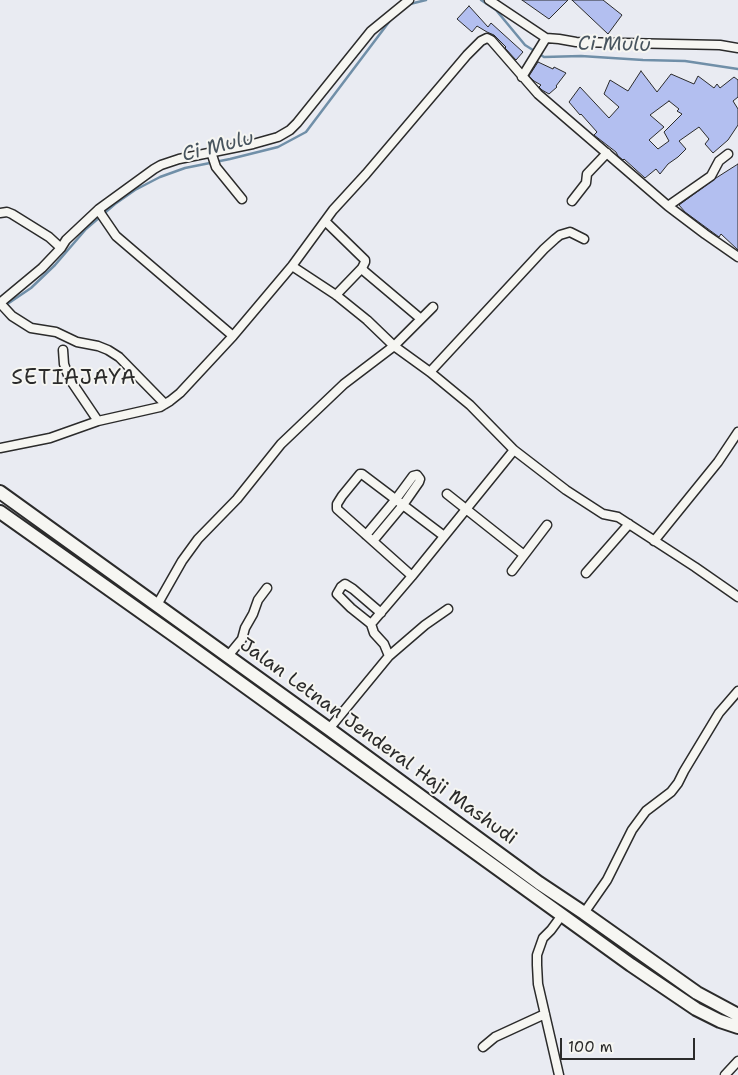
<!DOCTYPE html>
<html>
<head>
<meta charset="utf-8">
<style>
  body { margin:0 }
  #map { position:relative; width:738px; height:1075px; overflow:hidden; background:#e9ebf2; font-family:"Shantell Sans",sans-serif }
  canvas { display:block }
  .scale { position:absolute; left:560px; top:1038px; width:135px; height:22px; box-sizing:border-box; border:2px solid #2b2b2b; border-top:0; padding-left:6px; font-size:15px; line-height:18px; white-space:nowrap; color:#2b2b2b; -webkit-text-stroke:4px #f6f6f2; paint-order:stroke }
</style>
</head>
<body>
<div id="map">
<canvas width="738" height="1075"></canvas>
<div class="scale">100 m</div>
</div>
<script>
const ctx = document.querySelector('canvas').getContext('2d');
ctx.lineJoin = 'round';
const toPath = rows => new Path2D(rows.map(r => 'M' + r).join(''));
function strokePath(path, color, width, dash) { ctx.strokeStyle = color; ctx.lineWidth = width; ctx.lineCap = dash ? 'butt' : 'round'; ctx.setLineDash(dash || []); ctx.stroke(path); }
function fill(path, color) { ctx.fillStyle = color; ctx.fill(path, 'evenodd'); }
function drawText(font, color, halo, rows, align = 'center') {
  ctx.font = font + ' "Shantell Sans",sans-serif'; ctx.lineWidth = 4; ctx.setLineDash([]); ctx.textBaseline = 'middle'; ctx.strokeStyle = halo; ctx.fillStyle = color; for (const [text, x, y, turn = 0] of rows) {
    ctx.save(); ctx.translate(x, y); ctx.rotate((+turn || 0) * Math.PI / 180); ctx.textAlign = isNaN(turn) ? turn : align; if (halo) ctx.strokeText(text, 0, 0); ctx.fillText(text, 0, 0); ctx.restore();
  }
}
strokePath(toPath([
  [481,0,496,10,525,45,544,57,581,56,643,60,685,61,738,69],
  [410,4,426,0],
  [0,309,31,288,55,265,86,229,115,204,135,190,160,177,185,168,230,159,278,147,306,132,392,18]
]), '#708fa8', 2.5);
const building = toPath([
  [522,0,568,0,549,19,522,0],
  [572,0,603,0,622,15,608,34,572,0],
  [469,6,488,27,491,23,523,52,516,60,505,48,506,47,494,35,487,32,477,26,472,32,457,19,469,6],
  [538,62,553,69,554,67,566,73,556,86,557,87,549,94,542,90,539,87,541,85,534,81,529,76,538,62],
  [641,71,657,92,671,74,694,84,698,76,714,88,717,84,720,88,734,77,738,80,738,97,733,101,738,109,738,125,728,140,713,153,705,144,709,139,699,127,679,141,686,149,678,157,668,164,660,174,656,169,645,178,624,159,623,160,618,156,616,152,594,135,597,132,581,114,580,115,569,102,580,87,609,118,619,107,604,94,610,80,628,91,641,71],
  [669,101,679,109,677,111,682,114,664,132,669,141,658,149,649,140,664,127,650,115,669,101],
  [738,164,738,250,721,234,719,237,685,212,679,205,716,178,738,164]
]);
fill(building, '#b3bff0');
strokePath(building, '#2b2b2b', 1);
const street = toPath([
  [489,0,546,38,559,39,576,42,720,45,738,48],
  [522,77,546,38],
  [211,152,216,167,242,199],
  [572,201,586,183,587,174,607,153],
  [668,206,711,176,719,161,728,154],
  [99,209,101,214,116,236,233,336],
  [0,213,7,212,12,214,49,237,61,248],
  [325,221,365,260,365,262,362,268,364,271,421,319],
  [292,266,336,295,367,320,394,346,430,372,470,405,514,450,566,490,603,514,618,517,695,567,738,597],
  [336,295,362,268],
  [0,303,42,268,61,248,66,240,99,209,154,169,161,165,179,159,253,144,278,137,290,130,297,123,371,31,409,0],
  [0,303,12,316,31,328,56,332,77,342,98,346,108,350,119,357,165,404],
  [63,350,64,364,69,378,98,421],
  [430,372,544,249,555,239,560,235,570,232,584,239],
  [0,448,50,438,98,421,160,407,170,401,180,393,233,336,292,266,333,210,366,174,467,55,481,41,487,38,491,40,538,94,668,206,705,234,738,257],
  [447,494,524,555],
  [366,535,396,499,413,476,417,475,420,479,419,482,403,505,373,541],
  [654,541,718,462,738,432],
  [512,571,547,525],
  [586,573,629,524],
  [412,576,337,509,337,504,342,496,360,474,362,474,444,536],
  [157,605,182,561,198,539,237,499,281,444,344,384,394,346,433,307],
  [371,624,412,576,514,450],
  [228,656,242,639,245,628,253,614,258,600,267,588],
  [389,656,425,625,448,609],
  [329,729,389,656,384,644,374,633,371,624,351,608,337,594,341,587,345,584,353,589,381,613],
  [584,913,607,880,632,830,646,811,671,792,678,783,684,771,719,713,738,691],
  [483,1047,495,1037,545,1014],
  [559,1075,538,984,537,965,537,955,543,938,551,930,562,915],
  [725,1075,738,1061]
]);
const primary = toPath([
  [0,492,329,729,539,883,584,913,697,993,738,1015],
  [0,512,178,638,631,965,696,1009,720,1021,738,1027]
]);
strokePath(street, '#2b2b2b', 11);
strokePath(primary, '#2b2b2b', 16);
strokePath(street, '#f6f6f2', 8);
strokePath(primary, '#f6f6f2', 12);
drawText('19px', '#2b2b2b', '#f6f6f2', [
  ["Jalan Letnan Jenderal Haji Mashudi",378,742,36]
]);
drawText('italic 20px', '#48555f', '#f6f6f2', [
  ["Ci Mulu",614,45,1],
  ["Ci Mulu",218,147,-14]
]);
ctx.letterSpacing = '1px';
drawText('21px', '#2b2b2b', '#f6f6f2', [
  ["SETIAJAYA",74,379]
]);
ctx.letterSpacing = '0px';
</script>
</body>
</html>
